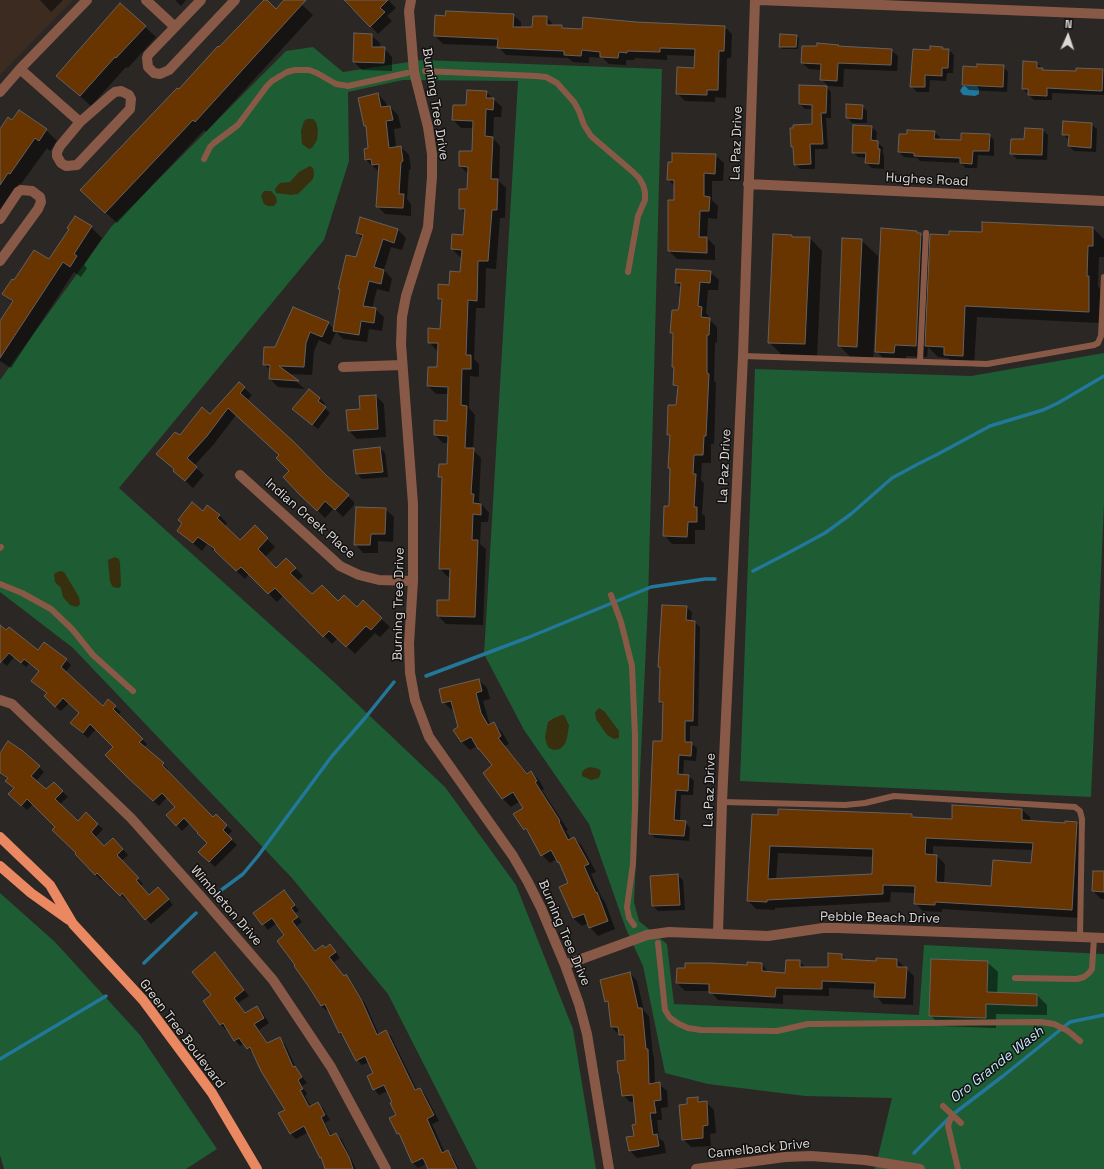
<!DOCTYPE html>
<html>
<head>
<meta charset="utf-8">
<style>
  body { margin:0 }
  #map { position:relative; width:1104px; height:1169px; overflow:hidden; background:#2a2724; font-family:"Space Grotesk",sans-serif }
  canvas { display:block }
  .north { position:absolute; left:1048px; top:16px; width:40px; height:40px; -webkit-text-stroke:3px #12100f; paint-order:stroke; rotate:3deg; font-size:11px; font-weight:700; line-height:16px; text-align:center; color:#dbd9d7 }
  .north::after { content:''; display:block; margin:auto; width:14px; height:18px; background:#dbd9d7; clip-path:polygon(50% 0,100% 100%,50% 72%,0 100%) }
</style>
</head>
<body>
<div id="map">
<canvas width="1104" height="1169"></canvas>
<div class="north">N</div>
</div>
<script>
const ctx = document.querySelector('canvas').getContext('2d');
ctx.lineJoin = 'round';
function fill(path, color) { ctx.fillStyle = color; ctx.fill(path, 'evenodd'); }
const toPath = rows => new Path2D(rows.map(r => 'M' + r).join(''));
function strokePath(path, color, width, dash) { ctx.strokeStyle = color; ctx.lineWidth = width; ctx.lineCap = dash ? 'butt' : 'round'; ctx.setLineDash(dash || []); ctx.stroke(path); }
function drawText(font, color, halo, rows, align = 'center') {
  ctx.font = font + ' "Space Grotesk",sans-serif'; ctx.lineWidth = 3; ctx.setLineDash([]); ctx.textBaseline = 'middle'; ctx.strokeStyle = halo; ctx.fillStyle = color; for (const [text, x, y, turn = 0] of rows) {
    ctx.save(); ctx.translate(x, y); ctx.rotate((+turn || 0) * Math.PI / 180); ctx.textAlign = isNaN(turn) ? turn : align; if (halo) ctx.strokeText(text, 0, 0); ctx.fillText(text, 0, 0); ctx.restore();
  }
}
fill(toPath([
  [0,0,73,0,0,75]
]), '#3b2b20');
fill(toPath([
  [313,47,343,72,422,60,662,69,648,603,634,902,639,921,667,944,674,1004,919,1015,924,945,1104,954,1104,1169,875,1169,892,1098,805,1096,708,1084,665,1073,643,966,626,929,589,824,524,730,484,654,518,81,403,80,348,92,349,161,324,240,119,488,334,682,445,787,516,885,573,1029,596,1169,477,1169,388,994,291,877,73,648,0,592,0,380,111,227,286,51],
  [1104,353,1104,504,1091,797,740,781,755,369,971,376],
  [0,893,55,942,140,1035,217,1149,186,1169,4,1169,0,1155]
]), '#1e5c33');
fill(toPath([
  [307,119,313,119,316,122,318,130,317,140,312,148,309,149,302,144,301,131,304,121],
  [310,166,313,168,314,174,313,179,298,194,291,195,276,193,275,189,278,185,280,183,290,182,299,172],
  [264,191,271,191,276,197,277,202,274,206,268,206,264,204,261,196],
  [115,557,119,559,120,563,121,586,119,588,113,587,110,582,108,560],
  [60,571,64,572,79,597,80,604,77,607,70,605,63,597,61,588,55,582,54,575,55,573],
  [599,708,604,711,619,731,619,738,614,739,607,735,596,719,595,712],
  [562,715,564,715,569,725,567,738,565,744,560,749,554,750,549,748,547,745,545,737,548,722,554,718],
  [590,767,599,769,601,771,599,778,591,780,582,776,582,772,585,769]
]), '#372f0e');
fill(toPath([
  [964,86,977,86,979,89,979,94,975,96,963,95,960,91,962,87]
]), '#23779a');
fill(toPath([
  [40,0,63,0,51,12],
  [175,0,186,0,181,6],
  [265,0,276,10,285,0,297,0,313,15,206,132,204,130,117,223,92,200,179,90],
  [343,0,388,0,396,8,387,16,392,21,378,34,354,8,352,10],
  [513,15,521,22,521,28,533,28,547,17,554,26,562,26,565,29,583,30,636,23,725,27,732,34,731,58,727,58,726,98,715,97,715,102,685,101,677,93,694,69,695,56,667,55,667,60,635,58,634,60,626,60,626,65,609,64,603,58,589,57,589,63,573,62,568,58,506,55,498,46,443,44,435,36,436,16],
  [145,27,156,37,128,68,126,67,91,106,58,76],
  [371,35,380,43,380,48,384,48,392,57,392,71,362,70,354,62],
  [797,36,799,38,798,49,782,49,780,46],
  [838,46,840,47,891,50,898,56,897,71,844,69,843,87,828,86,821,79,822,70,809,69,802,63],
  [942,48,944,50,949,50,954,55,953,73,947,73,946,81,930,80,929,92,917,92,911,86,930,51],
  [1024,62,1037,63,1044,71,1077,72,1077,69,1104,70,1104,95,1052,93,1052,100,1034,100,1023,89],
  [1003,66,1008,72,1007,92,969,90,963,84,978,68],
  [826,86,831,92,831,118,826,118,828,149,815,149,815,169,800,169,795,164,794,149,792,147,813,125,813,109,805,109,800,104],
  [486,92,502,107,501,117,494,117,493,138,500,146,499,181,506,188,505,218,500,218,496,269,486,268,485,308,476,308,474,359,479,364,479,377,470,376,469,408,475,415,473,450,481,458,479,501,489,513,488,522,481,522,480,544,486,549,483,625,446,624,438,616,450,601,451,577,448,577,440,569,442,480,439,476,448,465,449,443,443,443,435,435,448,422,449,394,436,394,428,386,438,368,439,351,437,351,429,342,441,330,442,302,439,299,461,273,462,257,460,257,452,249,464,236,466,214,460,208,468,190,468,174,460,166,473,152,474,128,461,128,453,120,467,106],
  [378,94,386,103,387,107,390,107,398,115,401,128,394,129,396,148,401,147,409,155,411,169,409,170,407,199,411,204,411,216,385,214,377,206,379,172,366,160,370,149,367,128,365,125],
  [862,106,867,111,867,123,852,123,847,117],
  [13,122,46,130,57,141,50,151,47,148,21,184,20,183,0,211,0,131],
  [1091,124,1097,129,1096,152,1074,151,1069,146,1069,140,1063,134],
  [872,127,877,132,876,142,883,147,883,154,884,155,884,169,872,168,866,163,867,158,858,157,853,152],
  [1043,130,1048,135,1047,160,1017,159,1011,153,1025,140],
  [934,132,940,137,939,140,962,141,989,135,994,140,994,156,978,155,977,168,966,168,961,163,920,161,917,158,904,157,899,152],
  [715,155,724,163,723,181,712,181,712,200,718,206,717,219,708,218,707,238,715,246,715,260,677,259,669,251,675,201,675,187,668,179],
  [91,227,102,238,84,265,87,268,81,277,74,272,11,368,0,361,0,323,13,303,3,294,14,282,50,261],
  [1093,228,1104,239,1104,257,1099,257,1098,286,1100,289,1100,323,977,317,974,367,956,366,948,358,938,357,928,347,927,357,906,356,906,364,888,363,876,351,917,232,931,244,950,236],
  [398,230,406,238,402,250,391,247,384,270,392,279,389,292,377,289,372,309,375,309,384,317,382,331,369,329,367,342,343,339,336,332,330,345,319,340,314,351,312,375,287,374,305,389,278,387,270,379,271,371,264,364,276,348,294,308,328,323,335,330,340,290,339,289,357,258,363,239,357,233],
  [774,235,792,235,794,238,810,238,822,251,817,356,782,355,769,342],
  [861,240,878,256,873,363,855,362,839,345],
  [710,272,719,280,718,290,708,290,706,313,709,316,709,319,717,327,717,343,715,342,714,381,716,383,714,444,711,444,711,463,702,463,701,480,704,483,702,514,705,516,705,530,695,530,695,544,672,544,664,535,670,507,671,470,669,468,671,438,668,435,677,406,678,389,674,385,675,369,673,367,674,335,671,333,679,311,681,288,676,283],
  [244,388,252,395,247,401,354,502,354,505,343,517,334,508,325,518,284,477,291,471,280,455,236,415,214,444,194,466,204,475,193,488,165,461,180,437,211,415],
  [376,396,384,404,386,437,357,439,349,431,347,411,361,410],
  [320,398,325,404,323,406,330,413,318,429,299,414],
  [380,448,385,453,388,477,362,479,357,474,354,450],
  [385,509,394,517,393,542,378,541,378,553,363,553,355,544],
  [203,512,219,515,227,523,225,527,240,542,255,527,275,547,265,557,276,569,286,559,303,576,298,581,312,596,357,608,363,602,390,627,380,637,375,633,355,654,338,638,332,644,284,595,277,602,249,574,245,579,207,544,202,551,178,531],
  [686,607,692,612,691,621,695,622,700,627,698,726,690,726,690,743,697,748,696,761,684,760,683,776,689,776,694,781,693,795,681,795,680,822,685,822,690,828,689,841,655,838,650,833,663,742,664,706,660,702,661,669,659,667],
  [0,626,38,652,66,660,71,665,65,673,103,707,108,701,115,707,121,712,118,715,147,744,144,748,168,769,167,771,214,819,216,816,232,831,227,836,237,845,215,867,200,852,208,843,190,823,182,831,168,815,177,807,167,797,159,806,133,782,114,747,96,729,88,738,76,728,80,713,69,703,61,711,50,702,48,694,32,681,40,671,29,664,26,667,14,657,7,666,0,660],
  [479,680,487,688,490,699,483,701,489,722,491,725,494,724,502,732,509,744,505,746,528,774,531,772,539,780,544,789,542,790,568,830,566,831,571,839,574,838,582,846,596,872,591,874,602,898,605,902,615,929,598,936,590,927,588,923,582,926,573,918,569,883,562,866,557,859,550,863,542,855,532,836,525,829,524,808,520,801,511,807,503,799,484,773,494,765,477,746,470,750,462,742,455,730,459,727,454,710,452,710,443,702],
  [0,751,39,767,44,772,36,781,46,791,54,783,68,797,59,805,78,823,86,814,103,829,95,838,104,847,113,839,128,855,121,861,143,884,141,886,149,896,163,893,173,905,151,924,128,898,126,900,103,878,101,880,76,854,77,853,56,827,33,804,27,810,15,799,15,788,8,779,0,774],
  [1022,810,1030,817,1030,821,1066,824,1077,823,1085,831,1080,918,942,909,942,912,923,911,915,903,915,893,891,892,890,902,775,908,775,910,756,909,748,901,753,815,911,815,915,818,953,820],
  [933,846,1033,850,1032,864,992,887,944,884,945,864,937,856,933,856],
  [778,853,874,857,873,875,776,880],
  [1104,872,1104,899,1101,899,1093,891],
  [677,875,683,880,685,910,658,911,653,906,651,877],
  [289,897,299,911,295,913,302,922,297,926,316,952,325,949,330,946,335,951,340,958,334,962,344,976,346,975,351,981,366,1005,379,1035,385,1031,391,1036,417,1090,420,1089,425,1094,439,1121,432,1124,445,1153,447,1152,453,1157,459,1169,429,1169,426,1164,418,1168,413,1163,402,1137,398,1133,397,1115,388,1091,379,1095,374,1089,375,1074,369,1062,362,1065,357,1060,345,1038,339,1033,329,1010,327,1011,321,1006,296,966,286,935,277,923,268,930,254,913],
  [215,954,249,996,238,1003,246,1014,257,1007,262,1012,269,1023,259,1030,268,1044,279,1039,285,1044,296,1068,307,1083,302,1086,307,1094,305,1096,311,1107,318,1103,323,1108,330,1120,325,1123,332,1136,336,1134,342,1140,356,1169,326,1169,323,1160,321,1157,308,1132,296,1139,291,1134,286,1110,254,1053,253,1054,244,1043,240,1046,235,1040,228,1029,226,1030,221,1025,204,1001,213,995],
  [829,954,842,955,848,961,877,962,897,960,914,976,913,1005,883,1004,876,996,876,990,829,988,829,996,783,995,783,1004,718,1000,710,991,685,991,677,983,762,964,769,973,786,974,799,961,806,968,829,968],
  [987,962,998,972,997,994,1037,995,1047,1005,1047,1015,996,1014,996,1028,941,1026,930,1015],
  [630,973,637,981,644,1011,649,1016,653,1055,654,1057,655,1084,659,1084,667,1091,668,1107,661,1108,662,1120,657,1120,659,1138,664,1142,666,1153,637,1158,630,1151,637,1125,635,1102,630,1102,623,1095,621,1075,619,1073,626,1061,625,1040,611,1027,609,1005,606,1001],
  [697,1098,702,1103,706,1102,714,1110,716,1133,710,1134,711,1146,691,1147,683,1139,688,1105]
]), '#0007');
strokePath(toPath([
  [753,571,788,553,825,533,851,514,892,478,918,464,938,454,990,426,1043,410,1058,403,1104,376],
  [426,676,527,638,651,587,705,579,715,579],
  [220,891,243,874,258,856,332,756,365,718,394,682],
  [144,963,196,913],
  [0,1059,106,996],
  [914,1153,952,1115,1003,1076,1070,1022,1104,1015]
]), '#23779a', 3.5);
const building = toPath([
  [264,0,267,0,276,9,284,0,306,0,195,122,193,120,105,213,80,190,177,88,179,89,218,46,219,47,264,0],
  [344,0,388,0,380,8,385,12,370,27,344,0],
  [120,3,146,26,116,58,115,57,80,96,56,76,120,3],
  [446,11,514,14,513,27,532,27,533,16,547,16,547,25,562,25,562,28,582,29,583,17,636,22,725,26,724,51,719,51,718,90,707,90,707,95,676,94,677,67,694,68,695,49,660,48,660,52,627,51,627,53,619,52,618,58,600,57,600,52,582,50,581,56,564,55,564,51,497,48,498,39,434,36,435,15,445,16,446,11],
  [354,33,372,34,372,47,385,47,384,63,353,62,354,33],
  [780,34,797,35,796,47,779,47,780,34],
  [817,43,839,45,838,46,892,49,891,65,838,63,837,81,820,80,821,64,801,63,802,46,817,46,817,43],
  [930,46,943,47,942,49,949,49,948,68,942,68,942,76,925,75,925,87,910,87,913,49,930,50,930,46],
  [1023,61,1037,62,1037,68,1043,68,1042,70,1076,71,1076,68,1103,69,1102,91,1047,88,1047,96,1028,95,1028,89,1022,89,1023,61],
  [977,64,1004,65,1003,87,962,85,963,66,977,67,977,64],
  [799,85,827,86,826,113,821,113,823,144,810,144,811,164,794,165,793,147,791,147,790,128,793,128,793,125,812,124,812,105,799,104,799,85],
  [467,90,487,91,486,98,494,98,493,110,486,109,485,136,493,137,491,179,498,179,497,210,492,210,488,261,478,261,477,301,468,300,466,355,471,355,471,369,462,369,461,405,467,406,465,448,474,448,471,494,474,494,473,503,481,504,481,515,473,514,472,540,478,540,475,617,437,616,437,600,449,600,450,569,439,569,442,477,438,477,439,464,447,464,448,436,434,435,434,420,447,421,448,387,427,386,428,367,437,367,438,343,428,343,428,328,440,329,442,299,438,299,438,284,449,285,450,271,460,272,462,250,451,249,452,234,463,235,465,209,459,209,459,189,467,189,468,167,459,166,459,151,472,151,473,121,452,120,453,105,466,105,467,90],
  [378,93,381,107,390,106,393,120,386,121,389,148,401,146,403,161,401,162,399,194,404,194,403,208,376,207,379,164,372,165,371,159,365,160,364,149,368,148,366,126,364,126,358,98,378,93],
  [846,104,863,105,862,119,846,118,846,104],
  [19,110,47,129,39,141,35,138,10,174,8,173,0,185,0,129,8,117,12,120,19,110],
  [1063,121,1092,123,1091,148,1068,146,1069,135,1062,135,1063,121],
  [853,125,872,126,871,140,878,141,878,149,880,149,879,164,865,163,866,153,852,153,853,125],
  [1025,128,1043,129,1042,155,1010,154,1011,139,1024,139,1025,128],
  [907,130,935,131,934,139,961,140,961,133,990,134,989,151,973,151,972,164,960,163,960,158,914,156,914,153,898,152,899,134,907,134,907,130],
  [672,153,716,154,715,174,704,173,704,196,710,197,709,211,700,211,699,237,707,237,707,253,668,251,668,200,674,200,674,180,667,180,668,162,672,162,672,153],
  [75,216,92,226,74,254,77,256,70,267,63,262,0,358,0,321,13,301,2,294,12,279,14,280,34,250,49,259,69,229,67,228,75,216],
  [360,217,398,229,394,243,383,239,374,267,384,270,381,284,369,281,363,306,376,308,374,323,361,321,359,335,333,331,340,289,338,289,346,255,356,257,363,235,356,233,360,217],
  [982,222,1093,227,1093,246,1088,246,1087,276,1089,276,1089,312,965,306,963,356,944,355,944,347,925,346,930,234,949,235,949,231,982,232,982,222],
  [881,228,917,231,917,233,921,233,916,346,895,345,894,353,875,352,881,228],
  [773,234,792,235,792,237,810,237,805,344,768,343,773,234],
  [842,238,862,239,857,347,838,346,842,238],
  [676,269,711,271,710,283,700,282,698,306,702,307,701,317,710,318,709,335,707,335,707,373,709,374,706,436,704,436,703,455,694,455,693,474,696,474,694,507,697,507,697,522,688,522,687,537,663,536,664,506,669,506,670,468,668,468,670,435,667,435,668,405,676,405,678,386,673,385,674,367,672,367,673,333,670,333,672,310,678,310,679,306,681,283,675,283,676,269],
  [293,307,329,322,322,337,310,332,306,343,304,367,279,366,299,381,269,379,270,365,263,365,264,347,275,347,293,307],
  [239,382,245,387,240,393,293,441,327,476,349,495,335,510,325,501,317,511,300,495,283,477,289,471,276,458,279,455,228,408,207,436,187,458,197,467,185,481,173,471,174,469,156,454,175,432,180,435,202,407,210,414,239,382],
  [309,389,320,398,318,401,326,407,312,425,292,409,309,389],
  [376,395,378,429,348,431,346,410,360,409,359,396,376,395],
  [380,447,383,472,356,474,353,450,380,447],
  [192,502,203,511,207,505,220,515,217,518,240,540,255,525,268,538,258,549,276,568,286,558,296,568,290,573,312,594,322,585,338,601,344,595,357,607,363,600,382,618,371,630,366,626,346,647,329,631,323,637,275,588,268,594,241,567,236,571,214,550,215,549,198,537,193,543,177,531,182,523,178,520,192,502],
  [356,507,386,508,385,534,371,534,370,545,354,545,356,507],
  [662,605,687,606,686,620,695,621,693,721,685,721,685,742,692,742,691,756,679,755,678,774,689,775,688,791,676,790,674,820,686,821,684,836,649,834,653,741,662,741,663,702,659,702,660,667,658,667,662,605],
  [0,625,6,630,9,627,38,650,44,642,67,659,61,667,103,706,108,699,116,706,113,709,143,739,139,742,164,763,162,765,213,817,216,814,227,825,223,830,232,839,209,862,198,852,207,843,197,833,198,833,184,818,176,826,166,815,175,807,162,793,153,801,127,777,105,755,113,747,90,724,83,733,70,723,79,713,63,698,55,707,44,696,47,693,31,681,39,671,24,659,21,663,9,653,0,663,0,625],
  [479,679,482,691,476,693,481,713,488,725,494,722,501,736,498,738,527,774,531,771,537,781,535,782,560,821,559,822,568,840,574,837,589,864,584,866,596,893,597,892,608,921,589,928,584,914,573,918,559,887,568,883,559,862,558,863,551,850,541,856,526,828,524,830,513,814,523,808,513,792,502,799,483,773,492,765,479,749,478,749,471,737,461,742,453,730,458,727,451,701,442,703,439,689,479,679],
  [8,741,23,751,40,766,31,776,46,789,54,782,63,791,55,799,78,821,86,812,98,824,91,832,104,846,113,838,123,849,117,855,139,878,136,880,149,895,158,887,169,899,145,920,122,893,120,896,97,873,95,875,75,854,76,853,52,830,55,827,27,799,21,806,8,794,14,788,5,781,8,778,0,773,0,753,8,741],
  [952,805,1022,809,1022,820,1065,823,1065,821,1077,822,1072,910,935,902,935,905,914,904,915,886,883,885,883,894,767,900,767,902,747,901,752,814,778,815,778,809,912,814,912,817,952,819,952,805],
  [926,838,1033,843,1031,863,993,860,991,886,936,882,937,855,925,854,926,838],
  [770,846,873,849,872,874,768,879,770,846],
  [1093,871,1104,871,1104,892,1092,891,1093,871],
  [678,874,680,905,652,906,650,876,678,874],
  [284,890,295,905,291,908,298,917,292,921,315,951,323,945,325,948,330,944,336,952,329,957,344,976,346,974,361,999,377,1035,386,1030,415,1090,420,1088,434,1115,427,1119,442,1153,448,1150,457,1169,428,1169,423,1158,412,1163,399,1133,397,1134,389,1118,396,1115,390,1103,392,1102,384,1085,373,1090,367,1076,373,1073,365,1056,356,1061,341,1032,339,1033,325,1004,321,1006,309,987,294,966,295,965,277,941,284,935,272,918,262,925,253,913,284,890],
  [215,952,244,990,234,998,245,1013,257,1006,264,1018,254,1024,267,1043,280,1037,293,1067,295,1066,302,1077,298,1080,303,1089,300,1090,309,1107,318,1102,325,1115,321,1117,330,1136,336,1133,349,1157,353,1169,325,1169,321,1157,320,1158,304,1126,290,1134,278,1113,285,1110,261,1071,250,1047,247,1049,239,1038,234,1041,223,1023,220,1025,203,1001,211,995,192,972,215,952],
  [828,953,842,954,842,959,876,961,876,958,897,959,897,967,907,967,905,998,874,997,875,983,822,981,822,989,776,988,775,997,709,993,709,984,676,983,677,968,685,968,685,963,711,963,747,965,747,962,762,963,762,971,785,973,786,960,800,960,800,967,828,967,828,953],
  [931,959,988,961,987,992,1037,994,1037,1006,986,1004,986,1018,929,1016,931,959],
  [630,972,638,1008,642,1008,646,1049,648,1049,649,1084,660,1082,661,1100,654,1101,656,1113,650,1113,653,1135,657,1134,659,1146,629,1151,626,1137,634,1136,632,1125,636,1124,633,1095,622,1096,619,1073,618,1073,617,1061,625,1060,624,1035,619,1035,618,1027,611,1027,608,1001,605,1002,600,980,630,972],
  [698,1097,698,1102,707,1101,708,1125,703,1126,703,1138,682,1140,679,1105,687,1104,687,1098,698,1097]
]);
fill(building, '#683400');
strokePath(building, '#66615f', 1);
strokePath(toPath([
  [425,71,536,76,546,77,557,83,574,102,579,111,584,125,591,136,633,172,639,178,643,185,645,192,645,200,638,216,628,272],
  [204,159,210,147,214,143,238,125,267,86,272,81,287,72,295,70,309,70,317,73,336,84,348,86,407,73],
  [743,356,987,364,1094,345,1098,343,1101,336,1104,277],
  [920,361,926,233],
  [0,548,1,547],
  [0,584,22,593,51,609,72,629,93,655,133,691],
  [611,595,621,622,632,666,635,735,635,807,633,864,627,907,629,918,634,925],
  [722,802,845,805,865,803,894,796,1075,807,1080,811,1082,819,1080,937],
  [658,943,665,1010,670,1018,679,1024,688,1028,701,1030,777,1031,808,1024,1041,1022,1054,1024,1068,1031,1080,1041],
  [1015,978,1077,979,1084,977,1089,973,1092,969,1094,938],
  [943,1106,961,1123],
  [952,1115,948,1126,958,1169]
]), '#895947', 6);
strokePath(toPath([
  [146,0,175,27],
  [201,0,148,55,147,58,148,67,154,73,160,74,169,70,235,0],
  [411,0,409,11,414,72,428,127,432,154,432,177,428,227,406,296,402,317,401,344,413,504,413,581,409,644,410,673,415,700,429,737,513,856,528,882,541,908,565,965,579,1004,587,1034,609,1169],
  [759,0,1104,14],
  [20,69,80,122],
  [121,91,129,95,131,99,130,109,77,165,66,166,61,163,57,156,57,152,60,146,80,122,111,95,115,92,121,91],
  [0,92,20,69,87,0],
  [748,184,1104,201],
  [0,219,18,192,21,190,32,191,40,197,41,202,38,209,0,261],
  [343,367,402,365],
  [240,475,340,566,359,575,379,580,413,581],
  [0,700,12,704,131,818,204,900,273,980,331,1067,386,1169],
  [718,933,722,802,743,356,755,0],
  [565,965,647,935,669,932,768,936,823,928,837,928,1080,937,1104,938],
  [696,1169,785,1157,811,1156,865,1160,920,1169]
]), '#895947', 10);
strokePath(toPath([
  [0,837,50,885,73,924,143,1000,212,1093,257,1169],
  [0,866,31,893,69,920]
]), '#ea8861', 10);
drawText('13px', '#dbd9d7', '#12100f', [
  ["Burning Tree Drive",435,104,81],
  ["La Paz Drive",737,143,-88],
  ["Hughes Road",927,180,3],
  ["La Paz Drive",725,466,-87],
  ["Indian Creek Place",310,519,41],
  ["Burning Tree Drive",399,604,-89],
  ["La Paz Drive",710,790,-88],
  ["Wimbleton Drive",226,906,49],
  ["Pebble Beach Drive",880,918,1],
  ["Burning Tree Drive",564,933,67],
  ["Green Tree Boulevard",182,1034,53],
  ["Camelback Drive",759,1149,-6]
]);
drawText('italic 14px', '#c2e9fe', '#12100f', [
  ["Oro Grande Wash",997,1065,-38]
]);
</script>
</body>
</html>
